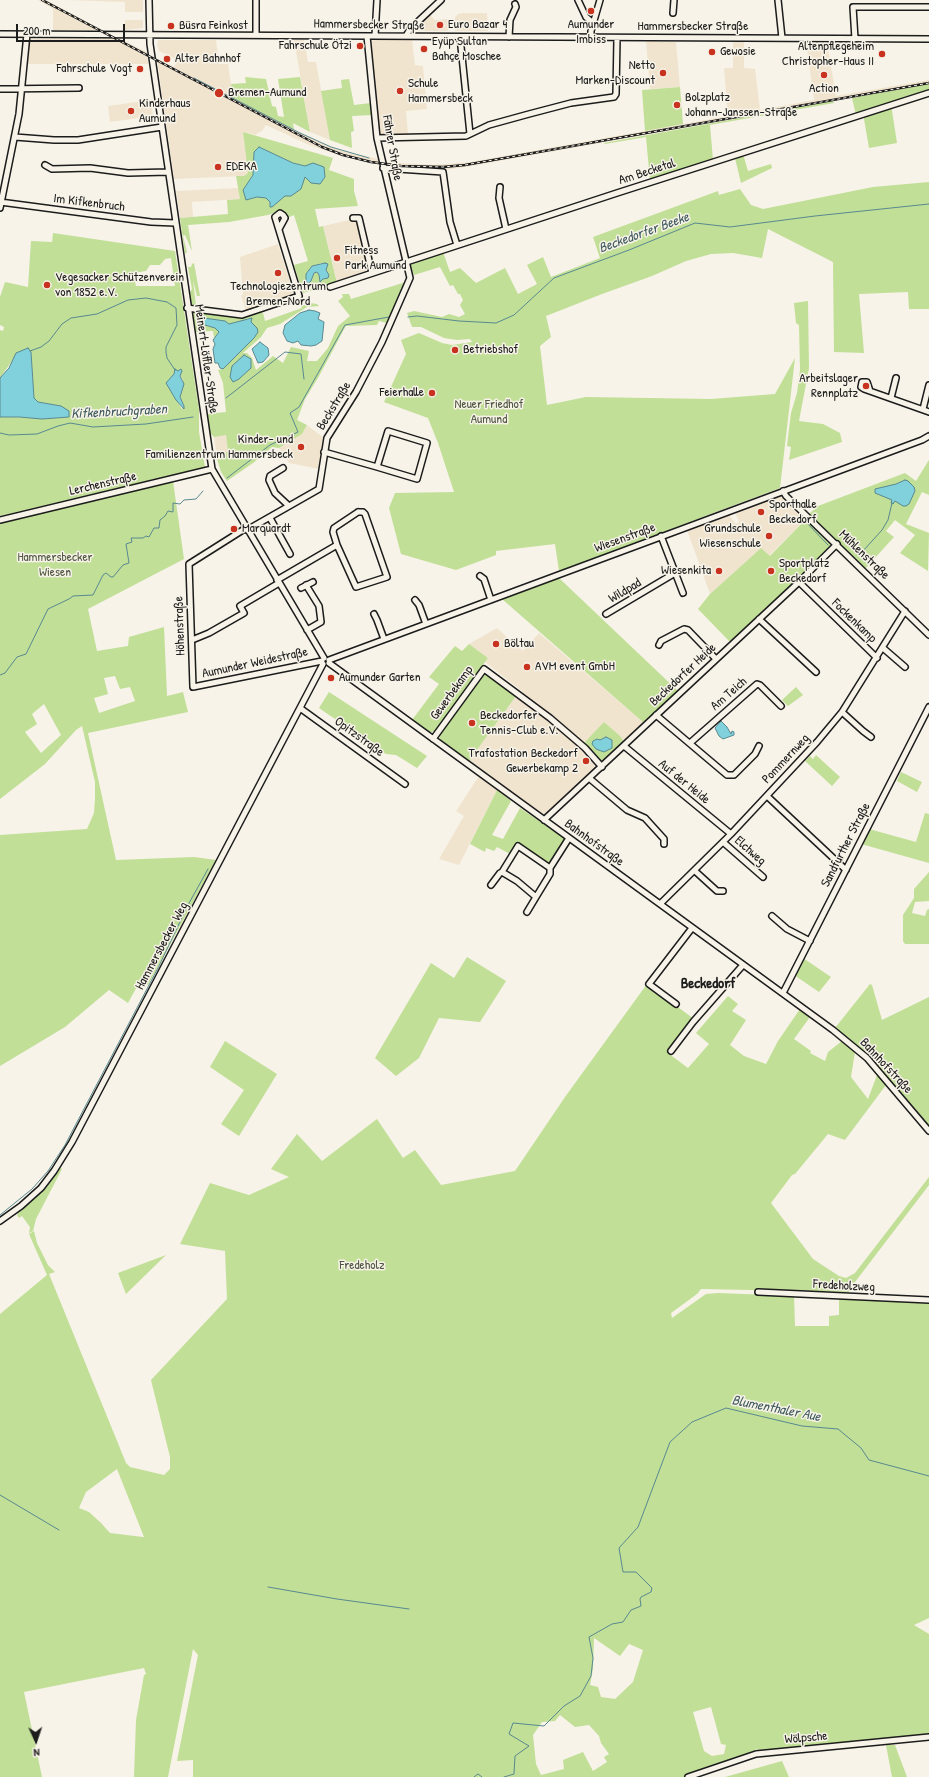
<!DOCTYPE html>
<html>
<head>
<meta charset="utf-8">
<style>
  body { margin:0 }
  #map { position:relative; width:929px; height:1777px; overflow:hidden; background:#f7f3e8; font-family:"Patrick Hand",sans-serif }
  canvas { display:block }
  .north { position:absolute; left:16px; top:1721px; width:40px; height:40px; -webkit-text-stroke:3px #f7f3e8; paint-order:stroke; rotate:177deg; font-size:11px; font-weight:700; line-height:16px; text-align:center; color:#1c1c1c }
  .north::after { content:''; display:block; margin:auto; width:14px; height:18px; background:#1c1c1c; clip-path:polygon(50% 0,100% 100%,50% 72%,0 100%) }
  .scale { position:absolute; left:16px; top:24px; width:109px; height:18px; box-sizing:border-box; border:2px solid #1c1c1c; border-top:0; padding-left:5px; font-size:12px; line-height:14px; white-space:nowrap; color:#1c1c1c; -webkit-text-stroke:3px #f7f3e8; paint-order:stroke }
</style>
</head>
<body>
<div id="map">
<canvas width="929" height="1777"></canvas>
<div class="north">N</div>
<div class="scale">200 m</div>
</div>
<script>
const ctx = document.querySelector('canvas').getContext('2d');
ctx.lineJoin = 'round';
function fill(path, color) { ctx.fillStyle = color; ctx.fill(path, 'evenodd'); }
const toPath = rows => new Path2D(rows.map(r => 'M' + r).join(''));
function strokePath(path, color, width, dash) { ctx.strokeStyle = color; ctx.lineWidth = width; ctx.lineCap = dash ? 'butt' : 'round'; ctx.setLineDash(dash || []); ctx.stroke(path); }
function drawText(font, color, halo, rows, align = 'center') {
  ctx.font = font + ' "Patrick Hand",sans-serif'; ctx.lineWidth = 3; ctx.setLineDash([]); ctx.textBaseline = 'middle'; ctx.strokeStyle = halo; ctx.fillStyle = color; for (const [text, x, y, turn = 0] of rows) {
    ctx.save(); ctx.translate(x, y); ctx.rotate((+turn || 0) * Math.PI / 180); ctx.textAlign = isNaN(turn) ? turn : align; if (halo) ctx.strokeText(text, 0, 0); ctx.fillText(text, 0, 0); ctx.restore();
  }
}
fill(toPath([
  [38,0,46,0,102,30,53,30,53,9],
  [65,0,143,0,143,12,125,12,125,2],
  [463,13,487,13,488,31,455,31,455,17,458,14],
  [430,15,435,20,448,19,448,31,416,31,416,28],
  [125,20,143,20,143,28,125,30],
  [30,39,119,39,147,52,148,64,27,64],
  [158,40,216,40,219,64,228,64,233,98,291,128,327,145,344,151,378,159,379,165,342,156,309,145,266,125,262,131,256,134,257,135,243,132,248,173,244,176,174,179,157,59,183,71,174,67,178,60,159,51,157,45],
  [294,40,304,40,308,62,316,62,330,140,310,132],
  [375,40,412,40,415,65,423,66,427,109,406,111,408,134,381,135,379,133,370,45,372,41],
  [646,41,676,42,680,87,650,89],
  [733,42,744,42,744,68,755,69,760,110,814,100,806,42,827,42,836,96,929,80,929,84,471,166,444,170,423,170,386,167,385,162,433,165,471,162,728,116,724,68,733,68],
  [151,100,153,116,110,122,108,106],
  [239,188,240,199,192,202,193,217,180,218,176,191],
  [358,218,370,271,337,282,323,226],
  [278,244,294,295,246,311,241,296,243,294,240,257],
  [307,425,324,438,319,469,289,463,279,448,302,434],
  [226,434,228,452,226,457,217,459,214,437],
  [782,495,807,518,769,556,761,548,710,594,687,530,729,515,736,524,739,522,735,512],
  [497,628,509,639,507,642,515,648,517,646,523,651,539,633,644,723,624,743,604,723,579,748,595,765,595,768,544,815,469,761,516,696,523,692,485,662,488,658,469,644],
  [479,776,497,790,459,865,439,859,464,816,456,811]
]), '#f1e4cf');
fill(toPath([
  [245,77,266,79,272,106,276,107,278,116,284,117,278,79,300,77,310,132,293,123,294,130,232,98,231,84,246,83],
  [349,79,354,105,371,103,372,115,352,116,354,131,351,132,352,148,330,140,321,91,342,88,341,80],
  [929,84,929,91,891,104,897,143,869,148,863,113,856,115,852,98],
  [680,87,683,124,645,131,642,90],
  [833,101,834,103,710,125,713,160,650,181,646,137,605,144,604,143],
  [243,132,333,158,329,170,354,179,354,191,358,206,315,209,319,227,323,226,337,283,303,293,294,265,308,261,294,215,287,218,280,211,268,215,229,222,188,225,192,251,185,235,183,236,187,252,185,254,180,218,228,214,227,200,240,199,236,176,244,176,248,173],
  [259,147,293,163,305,166,270,206,270,202,266,198,257,197,251,199,243,190,253,175],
  [322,263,329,275,321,281,319,281,319,275,317,272,314,273,311,281,306,274,312,266],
  [743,154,748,171,771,164,772,168,741,183,735,158],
  [929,182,929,309,909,309,908,292,859,294,864,353,834,352,833,262,768,229,762,258,733,253,711,254,686,261,652,276,602,294,546,316,551,337,540,346,547,405,586,397,711,399,775,394,795,358,780,488,559,571,555,544,496,551,496,555,456,570,401,554,389,508,395,493,454,492,438,443,428,418,384,402,406,354,401,340,419,333,442,343,452,345,472,342,470,339,457,340,444,338,421,327,412,327,407,313,414,311,442,317,449,314,459,317,465,314,460,305,463,300,460,294,458,294,453,285,450,286,440,267,414,275,409,263,443,252,450,272,460,268,476,283,505,268,518,294,537,284,527,265,543,257,551,277,600,258,593,237,718,191,719,195,740,189,751,205,763,209,873,187],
  [53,233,175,251,199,410,199,432,205,467,0,516,0,417,63,418,61,406,38,402,34,398,31,353,12,361,0,378,0,330,3,331,4,327,0,325,0,297,5,282,28,287,31,241,52,242],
  [171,258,175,286,136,286,133,273,146,271,150,265,160,265,165,259],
  [178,371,183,380,183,387,180,397,184,406,182,409,167,383,175,372],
  [194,263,200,296,197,296,193,280,196,306,193,306,191,302,190,292,192,289,188,267,191,267,192,264],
  [406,282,387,323,379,321,377,325,346,326,343,331,318,378,305,399,297,420,307,425,302,434,279,448,272,447,253,463,227,481,221,472,217,459,226,457,226,452,228,452,226,435,214,437,210,433,207,414,226,412,223,383,218,370,223,369,257,334,251,322,252,319,248,318,244,321,229,324,225,321,216,320,199,323,215,328,219,332,214,338,213,331,195,332,192,312,194,311,243,317,259,311,263,313,265,321,302,308,301,306,310,303,317,304,319,306,307,307,280,324,267,328,261,337,243,353,247,353,252,358,256,370,273,356,283,363,291,347,309,351,307,361,317,361,328,348,338,326,350,316,338,301,343,297,342,294,349,294,351,299],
  [808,301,809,368,799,421,823,424,840,433,842,442,789,460,791,447,787,446,791,413,797,393,800,370,799,325,796,323,794,303],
  [929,460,929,495,922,492,906,524,929,533,928,571,900,553,915,535,895,520,886,531,894,537,865,569,809,514,818,506,905,473,916,481],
  [173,481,184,559,88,609,97,651,128,646,129,637,164,627,167,696,183,692,188,712,88,733,116,860,194,857,216,860,148,985,140,981,128,1003,109,990,65,1027,0,1066,0,835,87,829,94,813,95,799,95,782,82,726,76,730,45,764,0,799,0,522],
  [115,676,120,689,130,687,135,701,99,713,94,698,108,694,104,678],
  [44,704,61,735,41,753,25,732,37,724,32,714],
  [807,518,831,542,832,545,830,549,730,642,698,609,710,594,761,548,770,556],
  [559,578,678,691,644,723,502,599],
  [469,644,488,658,435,731,429,733,412,720,439,684,429,677,455,646,462,651],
  [486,674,516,696,469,761,441,742,439,735,482,676],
  [796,687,803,695,788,706,782,700],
  [329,692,427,756,417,768,396,755,386,754,319,708],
  [604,722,621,737,624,743,603,761,599,760,584,743],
  [816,755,840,777,832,786,805,761,810,756,813,759],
  [901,772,922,782,917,792,897,781],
  [497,790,511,801,492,835,503,839,520,808,566,839,549,863,517,843,510,854,497,847,494,851,486,848,485,852,470,844],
  [925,813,929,814,929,863,861,844,869,829,916,842],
  [929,872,929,901,915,902,912,913,925,916,927,910,929,909,929,944,905,944,903,941,903,915,914,898,914,889],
  [467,957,506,981,480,1022,439,1018,419,1058,396,1076,375,1058,431,963,454,978],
  [803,958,831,977,819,992,794,975],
  [647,984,694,1019,668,1053,688,1068,709,1044,696,1033,728,996,738,1004,732,1011,746,1020,730,1045,744,1056,766,1064,778,1041,800,1009,810,1017,794,1039,811,1051,810,1053,825,1061,828,1052,842,1041,855,1052,851,1077,868,1099,877,1075,886,1085,845,1140,828,1134,795,1174,792,1175,771,1203,813,1259,839,1276,846,1278,855,1273,929,1177,929,1185,852,1286,849,1292,701,1289,697,1294,671,1313,672,1318,706,1294,718,1293,794,1296,795,1326,829,1326,829,1316,839,1315,839,1298,929,1302,929,1618,914,1625,929,1634,929,1734,917,1737,774,1750,761,1751,756,1749,751,1753,738,1757,693,1777,193,1777,193,1760,177,1761,198,1655,193,1649,168,1777,134,1777,136,1720,144,1675,146,1674,144,1668,24,1692,42,1777,0,1777,0,1314,47,1275,29,1234,34,1231,37,1243,48,1265,55,1272,49,1274,126,1463,130,1467,164,1475,170,1469,170,1457,151,1380,227,1299,225,1251,180,1244,210,1183,249,1195,289,1177,271,1169,297,1134,322,1161,377,1119,403,1158,415,1150,441,1185,515,1171,565,1097],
  [117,1469,144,1537,143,1537,110,1533,101,1523,89,1512,79,1508,86,1492],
  [594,1638,620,1656,629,1644,643,1650,633,1682,615,1699,601,1697,598,1687,590,1685,593,1669],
  [711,1707,721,1744,726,1745,724,1754,712,1756,704,1751,693,1712],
  [560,1715,575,1727,589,1725,599,1736,601,1743,609,1754,604,1757,607,1762,593,1771,583,1752,563,1760,564,1769,541,1775,536,1764,533,1735,542,1722,555,1721],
  [870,984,872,985,882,1020,929,997,929,1126,877,1064,865,1052,835,1028],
  [225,1041,277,1074,239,1136,221,1124,244,1090,210,1067],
  [60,1168,62,1169,36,1219,33,1231,29,1233,30,1227,22,1216,19,1218,17,1215,19,1211,46,1188],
  [166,1255,126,1294,118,1273],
  [886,1745,895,1745,907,1777,892,1777],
  [782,1761,789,1777,725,1777]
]), '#c1df97');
const water = toPath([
  [259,147,293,163,305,166,313,163,324,167,325,177,320,184,311,183,305,177,301,189,291,196,285,196,272,207,270,207,270,202,266,198,257,197,246,200,243,190,253,175,254,152,259,147],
  [325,263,328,264,326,270,329,275,328,278,323,279,320,282,319,275,317,272,314,273,311,281,309,283,306,282,306,274,312,266,325,263],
  [309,310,315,311,320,313,318,319,324,322,322,341,316,345,311,346,301,345,298,341,293,343,287,341,283,333,285,325,300,313,309,310],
  [204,318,225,321,229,324,252,318,251,322,257,328,258,332,254,338,223,369,220,368,218,363,215,363,213,349,215,344,213,340,219,332,215,328,198,323,198,319,204,318],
  [260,342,268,348,269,355,263,362,258,363,252,349,260,342],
  [28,348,31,352,34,398,38,402,61,406,69,411,69,417,42,419,19,417,0,417,0,378,9,368,16,353,28,348],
  [244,355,251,359,251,368,239,379,233,382,230,377,232,366,244,355],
  [175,369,178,371,181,369,182,371,180,376,184,384,180,397,184,406,184,409,176,400,166,383,174,374,175,369],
  [905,480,908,481,914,487,915,491,909,504,906,506,903,506,895,501,893,504,891,503,892,500,875,493,875,489,896,484,905,480],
  [721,721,727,727,731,734,732,731,734,732,734,735,723,739,719,736,715,728,721,721],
  [606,737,612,740,612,748,604,752,596,749,592,744,593,741,597,739,600,740,606,737]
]);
fill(water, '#81d1dd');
strokePath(water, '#598990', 1);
strokePath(toPath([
  [194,78,300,133,331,147,369,158],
  [408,317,417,316,459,321,496,323,514,315,554,278,629,250,695,223,730,227,815,216,929,204],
  [30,351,41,347,49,341,62,324,71,318,97,314,128,300,146,298,167,302,176,308,177,325,166,347,166,352,167,358,175,370],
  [226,398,285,352,301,354,304,379],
  [0,433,9,435,37,434,58,426,70,423,93,427,146,424,193,417],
  [227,478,270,445,298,432,290,413,299,407,345,325,389,317],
  [805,521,828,545],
  [863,551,882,530,888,520,892,503],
  [0,675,5,673,17,657,26,654,48,609,69,599,73,596,93,595,103,575,106,573,111,577,113,577,123,565,129,563,126,544,132,542,131,538,143,538,146,536,149,537,154,528,159,528,160,520,165,516,168,511,173,512,173,503,180,504,184,500,196,499,203,491],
  [0,1215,32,1189,48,1171,65,1145,159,966,188,905,208,869],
  [0,1495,59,1530],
  [268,1587,337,1599,409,1609],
  [474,1777,478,1774,482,1777],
  [504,1777,514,1774,515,1756,529,1746,509,1734,513,1723,544,1726,564,1706,580,1696,591,1676,593,1658,589,1637,612,1624,623,1622,631,1610,641,1606,640,1599,641,1597,651,1592,652,1588,636,1572,623,1572,619,1548,638,1527,670,1442,692,1422,726,1408,802,1426,838,1429,861,1448,869,1460,929,1476]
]), '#598990', 1);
const minor = toPath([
  [149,0,150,44,212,469,324,658],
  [578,0,586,17,593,23],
  [778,0,782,38],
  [673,13,674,0],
  [0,34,929,39],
  [256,35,256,0],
  [375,36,377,0],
  [406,36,410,29,441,0],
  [460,37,470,134],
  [509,37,510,20,516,7,515,4],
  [591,37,591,31,600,0],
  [855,39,853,7,929,7],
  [0,89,79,88],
  [15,137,54,140,78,140,162,127],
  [377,138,466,136,489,125,529,114,571,103,614,97,616,94,617,38],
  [45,165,52,169,90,168,128,173,168,172],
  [383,168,443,172,450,222,457,245],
  [500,187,499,198,506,229],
  [0,202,151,222,175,223],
  [0,208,19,114,27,34],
  [353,218,359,218,372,273],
  [330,287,617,193,929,93],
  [187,308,242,315,299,296,275,217,280,213,283,215,285,218,279,229],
  [870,391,867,382,862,382,861,387,864,389,929,412],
  [891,398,896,378],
  [923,409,929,385],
  [324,452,377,467,417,479,427,443,388,431,377,467],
  [283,468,270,476,269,480,275,493,289,506],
  [783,491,786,496,929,635],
  [358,512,363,512,365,514,387,577,356,587,337,545,333,532,334,528,358,512],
  [270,518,290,554],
  [0,520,212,469],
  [246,528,189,564,193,687,322,661],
  [247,530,319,489,327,438,356,392,382,342,410,278,377,138,367,36],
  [661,536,683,593],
  [480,576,484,579,491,600],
  [277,580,337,545],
  [799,582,877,658],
  [306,585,319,606,321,622,307,630],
  [301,588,313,582],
  [415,600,419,605,426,624],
  [374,614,377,620,384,639],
  [606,614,675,573],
  [759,619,816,672],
  [192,640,209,633,244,613,240,606,279,583],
  [659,645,661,641,684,629,688,630,716,659],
  [883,648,905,667],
  [329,660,922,440,929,436],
  [329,663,833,1030,867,1058,929,1131],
  [300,708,405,784],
  [842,712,863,731,871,737],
  [656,715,727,775,734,775,755,754,759,746],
  [433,739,484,669,550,718,585,748,602,767],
  [690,743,757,684,760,685,781,706],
  [624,746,731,834],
  [589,778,627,810,645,818,664,839,664,844],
  [767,796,846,870],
  [544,820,799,582,837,544],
  [723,842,763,877],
  [550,868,550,874,536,897,517,881,502,872,518,846,550,868,569,838],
  [695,871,717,891,723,891],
  [491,885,500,873,502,872],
  [660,904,731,834,817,742,842,712,905,611],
  [527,912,536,897],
  [772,916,787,929,810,941],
  [783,993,929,707],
  [676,1004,649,984,692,928],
  [671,1051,693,1022,743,965],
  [0,1221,21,1206,41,1188,54,1171,72,1142,323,664],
  [758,1292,929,1300],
  [688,1777,756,1754,929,1737]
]);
strokePath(minor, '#1c1c1c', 8);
strokePath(minor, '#f7f3e8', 5);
const rail = toPath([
  [42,0,322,147,343,155,371,162,401,166,443,167,465,165,929,83]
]);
strokePath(rail, '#1c1c1c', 2.5);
strokePath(rail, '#f7f3e8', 1, [3]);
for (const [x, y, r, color] of [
  [591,11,4,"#c8321e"],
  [440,25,4,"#c8321e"],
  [171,26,4,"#c8321e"],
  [360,46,4,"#c8321e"],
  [424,49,4,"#c8321e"],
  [712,52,4,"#c8321e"],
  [882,54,4,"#c8321e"],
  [167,59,4,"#c8321e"],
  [140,69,4,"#c8321e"],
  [663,73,4,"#c8321e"],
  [824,75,4,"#c8321e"],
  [400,91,4,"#c8321e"],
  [219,93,5,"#c8321e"],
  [677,105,4,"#c8321e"],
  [131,111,4,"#c8321e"],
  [218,167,4,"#c8321e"],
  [337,258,4,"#c8321e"],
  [278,273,4,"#c8321e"],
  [47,285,4,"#c8321e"],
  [455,350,4,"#c8321e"],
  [866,386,4,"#c8321e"],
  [432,393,4,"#c8321e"],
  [301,447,4,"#c8321e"],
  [761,512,4,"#c8321e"],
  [234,529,4,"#c8321e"],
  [769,536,4,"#c8321e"],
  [719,571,4,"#c8321e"],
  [771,571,4,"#c8321e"],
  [496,644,4,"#c8321e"],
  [527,667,4,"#c8321e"],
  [331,678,4,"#c8321e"],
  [472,723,4,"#c8321e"],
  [586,761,4,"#c8321e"]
]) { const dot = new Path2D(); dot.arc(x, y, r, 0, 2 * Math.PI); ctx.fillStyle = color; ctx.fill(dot); strokePath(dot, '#f7f3e8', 1.5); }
drawText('13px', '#1c1c1c', '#f7f3e8', [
  ["Hammersbecker Straße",369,25,1],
  ["Hammersbecker Straße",693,27],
  ["Fährer Straße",392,148,80],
  ["Am Becketal",647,172,-18],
  ["Im Kifkenbruch",89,203,7],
  ["Meinert-Löffler-Straße",206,359,82],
  ["Beckstraße",334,406,-59],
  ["Lerchenstraße",103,484,-13],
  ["Wiesenstraße",625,538,-20],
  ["Mühlenstraße",864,555,44],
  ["Wildpad",625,591,-31],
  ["Fockenkamp",854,621,44],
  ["Höhenstraße",180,626,-92],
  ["Aumunder Weidestraße",255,663,-12],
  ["Beckedorfer Heide",683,675,-43],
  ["Gewerbekamp",452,693,-54],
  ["Am Teich",729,694,-41],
  ["Opitzstraße",359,737,36],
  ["Pommernweg",786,759,-47],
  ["Auf der Heide",684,782,39],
  ["Bahnhofstraße",594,843,36],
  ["Sandfurther Straße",846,845,-63],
  ["Elchweg",750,851,41],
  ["Hammersbecker Weg",162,946,-62],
  ["Bahnhofstraße",886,1066,47],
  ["Fredeholzweg",844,1286,3],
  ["Wölpsche",806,1738,-5]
]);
drawText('13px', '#1c1c1c', '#f7f3e8', [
  ["Euro Bazar 4",448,25],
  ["Aumunder",591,25,"center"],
  ["Imbiss",591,40,"center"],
  ["Büsra Feinkost",179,26],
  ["Eyüp Sultan",432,42],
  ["Bahçe Moschee",432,57],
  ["Fahrschule Ötzi",352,46,"right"],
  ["Altenpflegeheim",874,47,"right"],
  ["Christopher-Haus II",874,62,"right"],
  ["Gewosie",720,52],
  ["Alter Bahnhof",175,59],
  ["Netto",655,66,"right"],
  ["Marken-Discount",655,81,"right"],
  ["Fahrschule Vogt",132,69,"right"],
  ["Schule",408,84],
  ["Hammersbeck",408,99],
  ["Action",824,89,"center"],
  ["Bremen-Aumund",228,93],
  ["Bolzplatz",685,98],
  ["Johann-Janssen-Straße",685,113],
  ["Kinderhaus",139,104],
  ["Aumund",139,119],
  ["EDEKA",226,167],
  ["Fitness",345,251],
  ["Park Aumund",345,266],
  ["Vegesacker Schützenverein",55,278],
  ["von 1852 e.V.",55,293],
  ["Technologiezentrum",278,287,"center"],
  ["Bremen-Nord",278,302,"center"],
  ["Betriebshof",463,350],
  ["Arbeitslager",858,379,"right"],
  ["Rennplatz",858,394,"right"],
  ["Feierhalle",424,393,"right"],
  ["Kinder- und",293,440,"right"],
  ["Familienzentrum Hammersbeck",293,455,"right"],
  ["Sporthalle",769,505],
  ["Beckedorf",769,520],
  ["Marquardt",242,529],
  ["Grundschule",761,529,"right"],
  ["Wiesenschule",761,544,"right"],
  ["Sportplatz",779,564],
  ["Beckedorf",779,579],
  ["Wiesenkita",711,571,"right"],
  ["Böltau",504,644],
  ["AVM event GmbH",535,667],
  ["Aumunder Garten",339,678],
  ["Beckedorfer",480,716],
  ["Tennis-Club e.V.",480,731],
  ["Trafostation Beckedorf",578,754,"right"],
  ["Gewerbekamp 2",578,769,"right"]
], 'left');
drawText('13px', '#4e5641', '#f7f3e8', [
  ["Neuer Friedhof",489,405],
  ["Aumund",489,420],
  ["Hammersbecker",55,558],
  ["Wiesen",55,573],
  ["Fredeholz",362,1266]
]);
drawText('italic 14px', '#3f5b60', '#f7f3e8', [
  ["Beckedorfer Beeke",644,233,-20],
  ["Kifkenbruchgraben",119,412,-3],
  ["Blumenthaler Aue",776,1409,11]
]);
drawText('bold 15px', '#1c1c1c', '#f7f3e8', [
  ["Beckedorf",708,984]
]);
</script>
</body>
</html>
